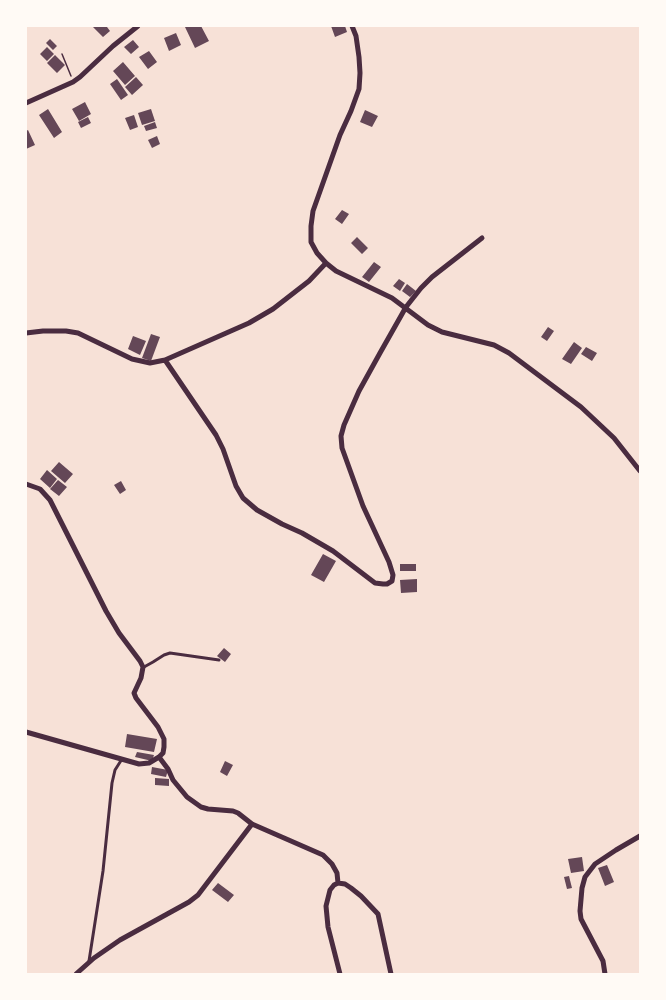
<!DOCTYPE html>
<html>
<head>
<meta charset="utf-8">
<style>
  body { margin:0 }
  #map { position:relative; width:666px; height:1000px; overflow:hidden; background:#f7e1d7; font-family:Jost,sans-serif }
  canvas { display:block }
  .frame { position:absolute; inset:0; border:27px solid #fffaf5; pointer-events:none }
</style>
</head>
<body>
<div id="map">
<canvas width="666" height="1000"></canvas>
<div class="frame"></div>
</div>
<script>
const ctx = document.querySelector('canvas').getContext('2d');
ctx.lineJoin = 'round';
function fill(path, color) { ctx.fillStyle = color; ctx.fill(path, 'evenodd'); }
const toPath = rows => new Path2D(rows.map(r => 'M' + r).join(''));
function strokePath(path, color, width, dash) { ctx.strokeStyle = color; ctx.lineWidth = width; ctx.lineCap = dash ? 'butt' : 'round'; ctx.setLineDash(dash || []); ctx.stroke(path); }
fill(toPath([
  [94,26,108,26,107,27,110,31,103,37,93,27],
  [188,26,201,26,209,41,195,48,185,27],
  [331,26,345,26,347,32,335,37],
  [176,33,181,45,169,51,164,38],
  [50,39,57,46,53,50,46,43],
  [133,40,139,47,131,54,124,47],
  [47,47,54,54,47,61,40,54],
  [149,51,157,62,148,69,139,57],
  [55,55,65,65,57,73,47,63],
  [123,62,135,76,125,85,113,71],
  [136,77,143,85,132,95,125,87],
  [117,79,128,95,121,100,110,84],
  [85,102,91,114,79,121,72,109],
  [48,109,62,132,54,138,39,115],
  [151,109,155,121,142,125,138,113],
  [365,110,378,116,372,127,360,122],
  [134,115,138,127,130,130,125,118],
  [88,117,91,123,81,128,78,122],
  [155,122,157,128,146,131,144,126],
  [28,130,35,145,26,149,26,131],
  [157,136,160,144,152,148,148,140],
  [342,210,349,214,342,224,335,219],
  [357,237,368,248,362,254,351,243],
  [374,262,381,267,369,282,362,277],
  [399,279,405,283,400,291,393,286],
  [407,284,416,291,410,297,402,291],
  [548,327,554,331,547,341,541,337],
  [151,334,160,337,151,361,142,358],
  [133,336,146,341,140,355,128,349],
  [574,342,582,348,571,364,562,359],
  [586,347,597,353,592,361,581,354],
  [59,462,73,474,65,483,51,471],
  [47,470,57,479,50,488,40,479],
  [58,480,67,487,59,496,50,489],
  [121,481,126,490,120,494,114,485],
  [323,554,336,561,324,582,311,575],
  [400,564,416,564,416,571,400,571],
  [417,579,417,592,401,593,400,580],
  [224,648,231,654,225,662,217,656],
  [127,734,157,739,154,752,125,747],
  [137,752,154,755,152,761,135,757],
  [225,761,233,765,227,776,220,772],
  [152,767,168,770,166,777,151,774],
  [155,778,169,779,169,786,155,785],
  [582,857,584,871,571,873,568,859],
  [607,865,614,882,605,886,598,868],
  [569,876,572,888,567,889,564,877],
  [218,883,234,895,228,902,212,890]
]), '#644757');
strokePath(toPath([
  [62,54,71,76]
]), '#4a2c40', 1.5);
strokePath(toPath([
  [144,667,153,662,164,655,170,653,219,660],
  [89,961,103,871,112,783,115,770,122,759]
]), '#4a2c40', 3);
strokePath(toPath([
  [352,26,356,36,359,57,360,73,359,89,351,111,340,135,313,211,311,226,311,242,317,253,326,263,336,271,392,298,428,325,442,332,494,345,509,353,581,407,614,438,640,471],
  [26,103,73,82,80,77,113,46,138,26],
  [26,333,43,331,66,331,78,333,132,359,150,363,165,360,249,323,273,309,309,281,326,263],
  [165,360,216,435,223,449,236,486,243,498,257,510,282,524,302,533,333,551,375,583,383,584,387,584,392,581,393,575,389,562,363,506,342,448,341,436,344,425,359,391,380,353,406,307,421,288,432,277,482,238],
  [26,484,40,489,50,500,106,611,119,633,140,661,143,667,141,678,134,693,136,698,158,727,164,739,164,747,163,753,159,757,168,769,173,780,187,797,201,807,208,809,233,811,238,813,252,824,198,895,189,902,120,940,94,958,76,974],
  [26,732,139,764,149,763,159,757],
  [252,824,323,855,332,864,337,873,338,883],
  [338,883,345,884,351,888,361,896,378,914,391,974],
  [338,883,334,885,330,890,326,906,328,927,340,974],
  [605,974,603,961,581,919,580,911,582,888,585,877,595,864,616,850,640,836]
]), '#4a2c40', 5);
</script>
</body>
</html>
